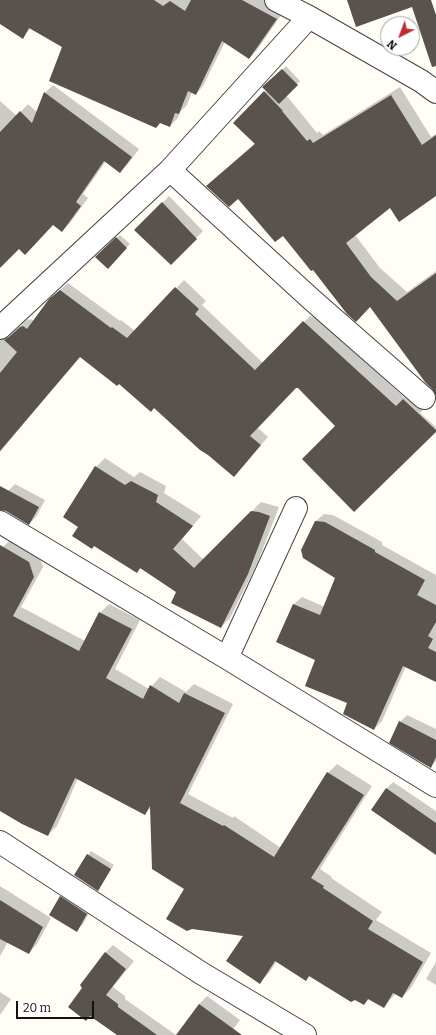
<!DOCTYPE html>
<html>
<head>
<meta charset="utf-8">
<style>
  body { margin:0 }
  #map { position:relative; width:436px; height:1035px; overflow:hidden; background:#fffdf5; font-family:Bitter,serif }
  canvas { display:block }
  .north { position:absolute; left:380px; top:16px; width:40px; height:40px; box-sizing:border-box; background:#fff; border:1px solid #a0a0a0; border-radius:50%; rotate:222deg; font-size:11px; font-weight:700; line-height:16px; text-align:center; color:#111 }
  .north::after { content:''; display:block; margin:auto; width:14px; height:18px; background:#bd2d2d; clip-path:polygon(50% 0,100% 100%,50% 72%,0 100%) }
  .scale { position:absolute; left:16px; top:1001px; width:78px; height:18px; box-sizing:border-box; border:2px solid #111; border-top:0; padding-left:5px; font-size:12px; line-height:14px; white-space:nowrap; color:#111; -webkit-text-stroke:3px #fff; paint-order:stroke }
</style>
</head>
<body>
<div id="map">
<canvas width="436" height="1035"></canvas>
<div class="north">N</div>
<div class="scale">20 m</div>
</div>
<script>
const ctx = document.querySelector('canvas').getContext('2d');
ctx.lineJoin = 'round';
function fill(path, color) { ctx.fillStyle = color; ctx.fill(path, 'evenodd'); }
const toPath = rows => new Path2D(rows.map(r => 'M' + r).join(''));
function strokePath(path, color, width, dash) { ctx.strokeStyle = color; ctx.lineWidth = width; ctx.lineCap = dash ? 'butt' : 'round'; ctx.setLineDash(dash || []); ctx.stroke(path); }
fill(toPath([
  [0,0,264,0,284,11,257,50,249,58,225,42,203,86,196,94,192,92,187,105,180,112,178,118,170,126,63,47,31,28,23,37,0,23],
  [286,66,300,81,286,95,317,133,319,131,323,135,400,87,431,137,436,134,436,195,390,207,355,235,380,268,407,292,436,271,436,394,371,306,313,268,283,234,238,198,207,186,255,143,234,123,267,90,264,87],
  [53,85,139,149,128,164,120,172,106,161,83,194,88,198,70,223,62,231,53,224,19,248,0,265,0,101,17,116,28,104,37,112,45,93],
  [169,196,203,231,171,264,136,230],
  [120,235,130,244,107,268,96,257],
  [184,280,206,301,202,305,263,363,310,316,317,318,405,398,412,392,427,406,420,413,436,427,436,431,336,426,298,387,296,387,258,428,268,437,234,476,155,407,80,356,0,452,0,329,11,334,28,319,30,320,31,319,34,321,59,291,68,283,120,321,121,320,135,331],
  [105,458,134,477,140,472,166,486,164,493,201,516,182,539,204,560,261,502,279,507,257,564,230,618,221,627,178,592,141,568,137,572,80,527,96,467],
  [15,484,45,500,36,517,29,524,7,510,0,509,0,505,8,491],
  [324,514,333,515,382,542,382,545,436,575,436,681,406,666,382,721,374,729,349,703,316,660,277,642,294,604,302,597,325,607,337,577,316,521],
  [12,538,38,553,43,567,21,607,85,641,100,613,109,604,140,620,115,669,149,689,160,677,186,692,194,684,233,704,188,794,233,818,234,816,281,848,328,773,337,764,372,786,320,869,332,877,331,878,382,912,376,920,431,953,411,988,402,997,396,993,384,1007,370,998,364,1004,310,976,306,980,277,961,269,973,260,982,245,935,185,888,151,807,145,814,78,778,57,826,48,835,0,810,0,554,3,547],
  [407,715,436,729,436,761,430,767,400,722],
  [393,782,436,811,436,854,386,789],
  [91,851,114,865,98,890,75,875],
  [0,886,51,918,37,944,29,953,8,942,0,956],
  [67,891,92,908,83,924,77,930,61,897],
  [113,945,134,961,113,987,125,996,125,999,176,1035,119,1035,83,988,105,953],
  [436,962,436,985,426,979],
  [0,992,11,999,0,1015],
  [207,996,240,1020,229,1035,177,1035,199,1004]
]), '#0003');
fill(toPath([
  [0,0,154,0,163,6,170,1,185,11,191,0,242,0,277,19,249,59,222,41,196,95,188,91,179,114,175,113,170,127,160,123,156,128,49,81,62,47,29,28,23,39,0,24],
  [347,0,431,0,436,15,436,66,432,67,412,7,356,27],
  [282,69,298,85,279,104,262,87],
  [264,91,283,111,282,111,307,141,310,139,313,143,391,95,422,145,436,135,436,196,399,222,390,208,346,243,371,277,397,301,436,273,436,396,432,389,425,382,370,307,356,322,347,314,313,270,311,271,283,236,275,242,238,199,229,207,206,186,255,144,233,123],
  [44,92,132,157,120,173,104,161,76,202,81,206,62,232,53,225,25,255,19,249,0,268,0,132,20,111,32,123],
  [162,202,197,239,171,265,134,230],
  [116,237,127,248,108,269,95,257],
  [175,287,199,309,195,314,255,370,303,321,396,406,403,399,436,430,436,432,354,512,302,459,335,426,298,388,296,388,250,436,261,445,234,477,208,455,200,450,154,408,151,412,119,384,117,386,80,357,0,451,0,373,17,352,4,340,9,337,20,327,21,327,23,326,27,329,49,299,60,290,111,328,112,327,127,338],
  [95,466,125,485,131,481,158,495,156,502,193,526,173,549,194,568,251,511,259,512,270,516,248,574,221,628,171,603,176,592,140,568,137,573,94,546,92,549,72,536,78,527,63,517],
  [0,486,39,507,29,525,6,511,0,510],
  [315,521,325,522,375,550,375,552,425,580,417,595,436,605,436,622,428,636,433,639,428,648,436,652,436,682,403,666,374,730,343,714,347,703,305,686,315,660,276,642,293,604,320,615,335,578,303,558,301,550],
  [0,545,29,562,34,577,13,616,79,651,99,612,132,629,106,678,143,699,150,685,179,703,184,693,225,713,180,803,223,826,224,825,274,857,327,772,364,795,311,878,324,886,323,888,373,921,368,929,423,962,402,998,393,993,384,1008,368,999,364,1005,355,1000,351,1002,309,976,306,981,275,961,260,984,226,961,243,936,192,929,187,931,166,919,184,889,152,869,150,806,145,815,75,778,48,836,22,824,0,811],
  [399,721,436,740,436,757,431,768,389,743],
  [386,788,436,823,436,855,371,810],
  [87,854,111,869,98,891,74,875],
  [60,896,87,914,77,932,49,915],
  [0,900,43,927,29,954,0,939],
  [105,952,126,969,106,995,118,1004,118,1007,157,1035,117,1035,90,1016,86,1021,68,1007,82,988,80,985],
  [199,1004,242,1035,176,1035]
]), '#59524d');
const minor = toPath([
  [276,0,309,17,421,81,436,92],
  [170,170,311,299,424,398],
  [0,328,170,170,309,17],
  [0,522,227,658,436,786],
  [227,658,296,508],
  [0,842,201,973,305,1035]
]);
strokePath(minor, '#444', 24);
strokePath(minor, '#fff', 22);
</script>
</body>
</html>
